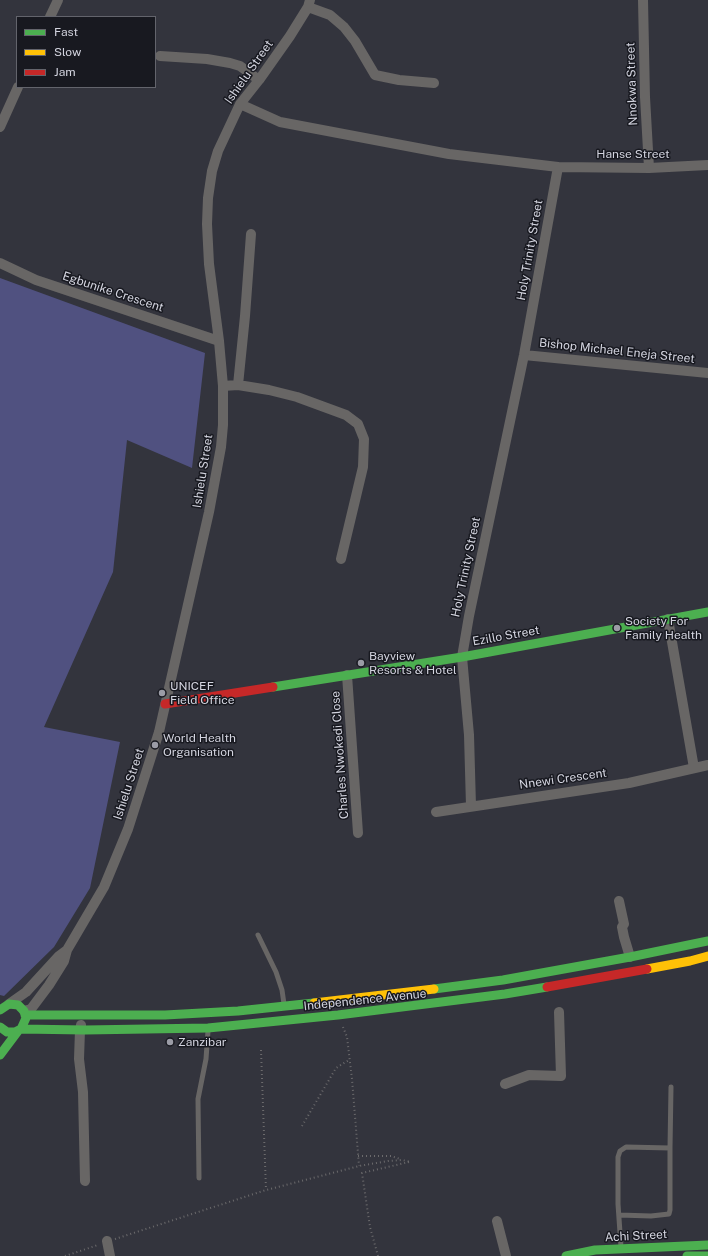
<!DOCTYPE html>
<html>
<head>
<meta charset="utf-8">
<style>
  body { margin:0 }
  #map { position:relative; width:708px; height:1256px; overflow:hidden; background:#33343d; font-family:"Public Sans",sans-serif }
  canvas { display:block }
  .legend { position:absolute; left:16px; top:16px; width:140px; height:72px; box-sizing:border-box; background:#181920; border:1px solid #63646c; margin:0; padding:5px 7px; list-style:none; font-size:12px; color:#d3d4df }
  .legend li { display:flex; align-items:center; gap:8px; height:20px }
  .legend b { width:20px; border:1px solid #63646c }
</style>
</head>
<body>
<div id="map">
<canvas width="708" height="1256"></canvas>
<ul class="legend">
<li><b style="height:5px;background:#4caf50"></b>Fast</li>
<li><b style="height:5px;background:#ffc107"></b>Slow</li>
<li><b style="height:5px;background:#c62828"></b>Jam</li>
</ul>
</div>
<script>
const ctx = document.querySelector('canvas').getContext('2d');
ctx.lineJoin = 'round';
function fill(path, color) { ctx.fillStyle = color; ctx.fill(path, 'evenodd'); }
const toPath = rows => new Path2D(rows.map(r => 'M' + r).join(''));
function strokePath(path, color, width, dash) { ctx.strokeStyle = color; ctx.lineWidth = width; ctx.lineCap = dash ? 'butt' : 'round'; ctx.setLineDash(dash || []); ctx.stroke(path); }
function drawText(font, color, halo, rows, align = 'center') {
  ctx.font = font + ' "Public Sans",sans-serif'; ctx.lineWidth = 3; ctx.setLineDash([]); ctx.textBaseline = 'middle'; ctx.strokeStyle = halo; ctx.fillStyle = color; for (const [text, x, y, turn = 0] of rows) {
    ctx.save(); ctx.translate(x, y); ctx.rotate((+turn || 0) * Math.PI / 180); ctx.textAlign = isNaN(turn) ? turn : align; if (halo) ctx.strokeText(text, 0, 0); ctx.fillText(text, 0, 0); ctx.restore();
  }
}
fill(toPath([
  [0,278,205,353,192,468,127,440,113,572,44,727,120,742,90,888,54,947,4,996,0,995]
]), '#505180');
strokePath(toPath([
  [343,1027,347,1037,352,1079,359,1166],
  [261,1050,266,1190],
  [302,1126,336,1068,349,1060],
  [358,1156,391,1156,400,1159],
  [115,1239,266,1190,359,1166,388,1161,402,1160,411,1162],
  [65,1256,98,1245],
  [378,1256,370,1227,362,1173,409,1162]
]), '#6b6a6c', 2, [1, 3]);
strokePath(toPath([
  [258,935,276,972,282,990,284,1004],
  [199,1178,198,1099,206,1059,208,1031],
  [619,1215,651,1216,669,1214,670,1210,670,1148],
  [621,1247,618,1204,618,1157,620,1151,626,1147,670,1148,671,1087]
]), '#686665', 5);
strokePath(toPath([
  [643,0,645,97,649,168],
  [308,7,330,15,344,27,355,41,375,75,399,80,434,83],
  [50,17,58,0],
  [160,56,207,59,230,63,240,66,259,80],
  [240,104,280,122,449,154,558,167,649,168,708,165],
  [0,127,18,87],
  [0,263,36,280,219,341],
  [524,355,708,373],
  [238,385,245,316,251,234],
  [223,386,238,385,269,390,297,397,346,415,358,424,364,439,363,467,341,559],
  [668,619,694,768],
  [347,675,358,833],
  [471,806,469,735,462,657,469,616,524,355,558,167],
  [436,812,629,783,708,765],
  [619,901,624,924,622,927,624,937,630,957],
  [9,1004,26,992,59,956,67,950],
  [24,1011,31,1009,49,985,64,961,67,950,104,887,128,829,159,732,209,512,221,447,223,425,223,386,219,341,209,264,207,224,208,198,212,171,218,151,240,104,259,80,290,36,308,7,310,0],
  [81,1025,80,1030,79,1059,83,1092,85,1181],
  [505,1084,529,1075,561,1076,559,1012],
  [497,1221,506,1256],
  [107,1241,110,1256]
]), '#686665', 10);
strokePath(toPath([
  [273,687,462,657,708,612],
  [434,989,503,980,630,957,708,941],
  [0,1010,9,1004,18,1005,24,1011,26,1018,21,1029,15,1032,7,1032,0,1027],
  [25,1015,165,1015,238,1011,314,1003],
  [21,1029,85,1030,208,1028,338,1015,505,994,547,987],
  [0,1055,18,1031],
  [566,1256,595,1250,708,1245],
  [687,1256,708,1256]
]), '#4caf50', 9);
strokePath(toPath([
  [647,969,690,961,708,956],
  [314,1003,434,989]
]), '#ffc107', 9);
strokePath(toPath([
  [165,704,273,687],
  [547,987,647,969]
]), '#c62828', 9);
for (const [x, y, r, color] of [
  [617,628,4,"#9b9ca6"],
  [361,663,4,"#9b9ca6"],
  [162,693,4,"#9b9ca6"],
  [155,745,4,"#9b9ca6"],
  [170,1042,4,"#9b9ca6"]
]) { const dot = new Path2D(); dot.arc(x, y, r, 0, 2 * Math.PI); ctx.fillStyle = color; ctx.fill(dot); strokePath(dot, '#181920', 1.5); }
drawText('12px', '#d3d4df', '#181920', [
  ["Ishielu Street",249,72,-55],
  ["Nnokwa Street",632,84,-92],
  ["Hanse Street",633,154],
  ["Holy Trinity Street",530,250,-80],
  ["Egbunike Crescent",113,292,18],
  ["Bishop Michael Eneja Street",617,351,6],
  ["Ishielu Street",203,471,-81],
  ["Holy Trinity Street",466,567,-78],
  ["Ezillo Street",506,636,-10],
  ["Charles Nwokedi Close",340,755,-94],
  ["Nnewi Crescent",563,779,-8],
  ["Ishielu Street",129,784,-72],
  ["Independence Avenue",365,1000,-6],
  ["Achi Street",636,1236,-3]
]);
drawText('12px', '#d3d4df', '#181920', [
  ["Society For",625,621],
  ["Family Health",625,635],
  ["Bayview",369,656],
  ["Resorts & Hotel",369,670],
  ["UNICEF",170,686],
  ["Field Office",170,700],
  ["World Health",163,738],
  ["Organisation",163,752],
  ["Zanzibar",178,1042]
], 'left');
</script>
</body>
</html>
